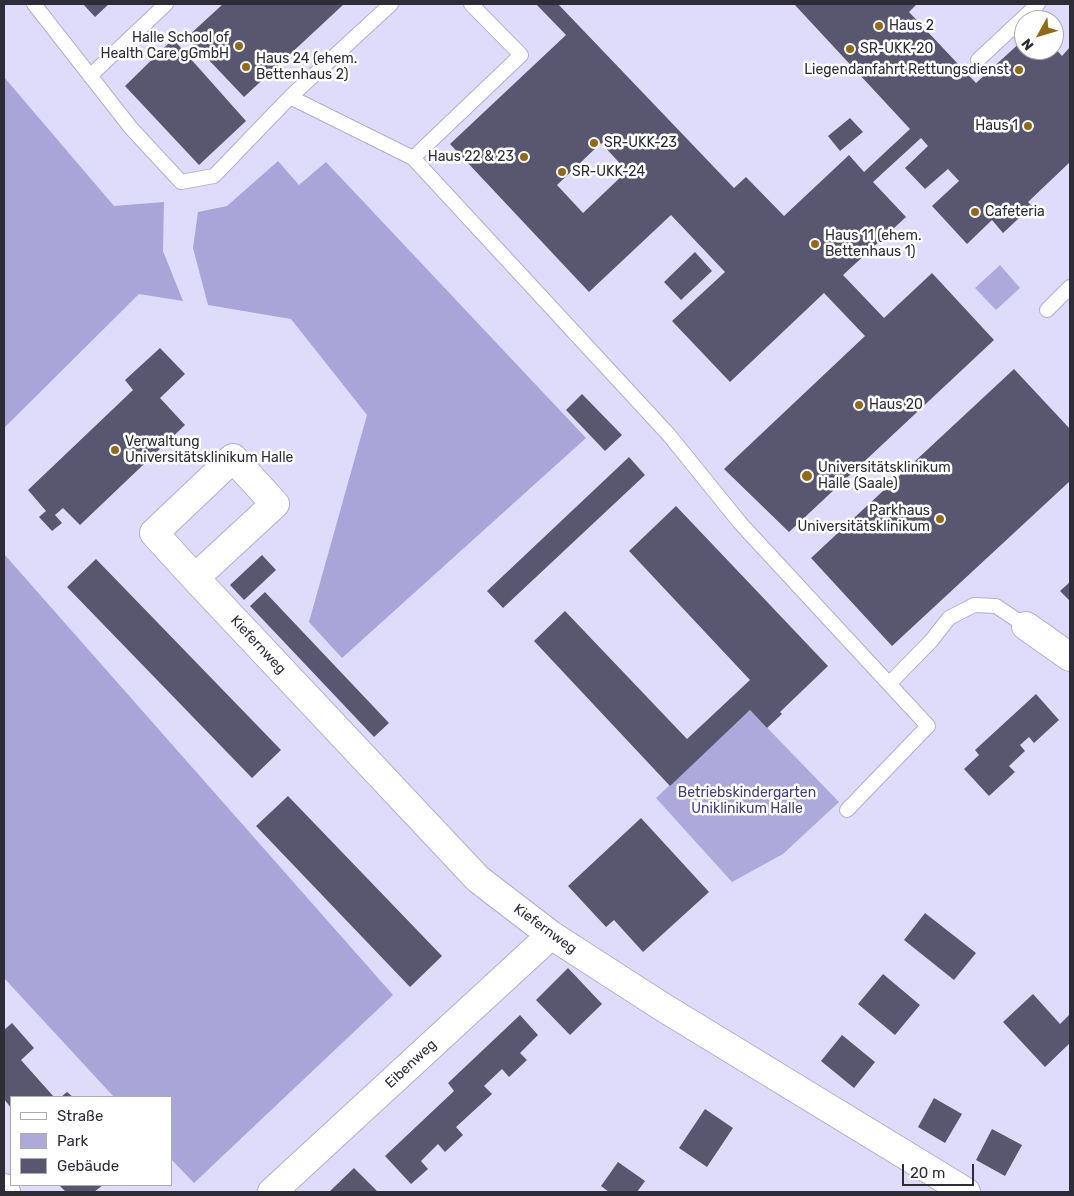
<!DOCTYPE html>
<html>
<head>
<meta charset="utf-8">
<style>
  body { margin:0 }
  #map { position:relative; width:1074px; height:1196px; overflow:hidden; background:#dedcfa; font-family:Rubik,sans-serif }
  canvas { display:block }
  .frame { position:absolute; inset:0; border:5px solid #2d2c37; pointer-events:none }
  .legend { position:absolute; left:10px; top:1096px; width:162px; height:90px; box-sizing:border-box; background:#fff; border:1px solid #ababaf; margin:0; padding:6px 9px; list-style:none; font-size:15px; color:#2d2c37 }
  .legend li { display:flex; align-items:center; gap:10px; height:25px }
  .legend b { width:25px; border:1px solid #ababaf }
  .north { position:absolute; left:1014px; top:10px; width:50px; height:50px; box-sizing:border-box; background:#fff; border:1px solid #ababaf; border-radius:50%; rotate:231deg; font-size:14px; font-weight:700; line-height:20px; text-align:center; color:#2d2c37 }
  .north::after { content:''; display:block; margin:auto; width:18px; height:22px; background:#936913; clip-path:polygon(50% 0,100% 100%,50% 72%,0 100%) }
  .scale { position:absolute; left:902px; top:1164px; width:72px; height:22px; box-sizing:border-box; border:2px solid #2d2c37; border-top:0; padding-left:6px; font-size:15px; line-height:18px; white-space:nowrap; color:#2d2c37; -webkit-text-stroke:4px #fff; paint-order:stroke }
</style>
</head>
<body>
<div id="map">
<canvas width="1074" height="1196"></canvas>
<div class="frame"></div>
<ul class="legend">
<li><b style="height:6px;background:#fff"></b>Straße</li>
<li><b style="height:14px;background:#ada9da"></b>Park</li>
<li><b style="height:14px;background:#595770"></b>Gebäude</li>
</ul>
<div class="north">N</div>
<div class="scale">20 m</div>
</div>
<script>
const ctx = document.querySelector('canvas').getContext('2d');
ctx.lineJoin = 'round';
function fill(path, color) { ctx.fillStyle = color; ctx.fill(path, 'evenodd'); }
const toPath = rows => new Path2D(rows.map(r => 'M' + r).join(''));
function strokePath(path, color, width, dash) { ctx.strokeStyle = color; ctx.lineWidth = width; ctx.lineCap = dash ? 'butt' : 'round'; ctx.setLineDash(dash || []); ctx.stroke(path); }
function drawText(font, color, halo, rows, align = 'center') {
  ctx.font = font + ' Rubik,sans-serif'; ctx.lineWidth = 5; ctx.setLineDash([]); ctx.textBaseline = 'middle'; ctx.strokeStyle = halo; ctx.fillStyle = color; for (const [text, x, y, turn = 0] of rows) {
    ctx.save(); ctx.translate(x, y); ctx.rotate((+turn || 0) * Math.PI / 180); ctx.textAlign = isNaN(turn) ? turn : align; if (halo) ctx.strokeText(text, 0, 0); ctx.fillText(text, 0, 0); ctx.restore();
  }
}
fill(toPath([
  [1000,265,1020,288,996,310,975,288],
  [750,710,839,802,783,854,732,882,656,798]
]), '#ada9da');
fill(toPath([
  [4,77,114,206,164,202,163,251,183,301,139,294,4,428],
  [278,161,299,185,326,162,586,438,342,658,309,622,367,415,291,319,208,305,193,248,198,212,227,206],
  [4,554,393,995,194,1183,171,1159,171,1097,114,1097,4,978]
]), '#aaa5d9');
fill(toPath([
  [83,4,109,4,95,17],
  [223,4,344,4,244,97,187,37],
  [536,4,558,4,734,188,746,177,784,216,849,155,864,172,910,129,794,4,917,4,909,12,976,83,1024,39,1024,50,1054,50,1054,47,1062,56,1070,47,1070,162,1028,202,1032,206,1003,233,992,220,967,244,932,206,959,181,948,169,925,189,905,168,928,146,921,138,873,182,906,217,843,275,884,318,932,273,994,340,789,532,724,469,865,336,824,293,730,382,672,321,725,272,671,215,589,292,450,144,566,35],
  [601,143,627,171,583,213,557,185],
  [173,39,246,121,199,165,125,86],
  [850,118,863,132,840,151,828,136],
  [695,252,712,271,681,300,664,282],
  [160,348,185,374,160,398,185,425,80,525,63,508,55,515,62,523,52,531,39,517,46,511,28,490,133,390,125,380],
  [1014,369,1070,429,1070,481,892,646,811,558],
  [582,394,622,435,605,451,566,410],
  [629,457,645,475,503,608,487,591],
  [676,506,828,666,780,712,782,714,767,728,750,710,670,786,534,641,565,611,687,739,750,680,629,551],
  [262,555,276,570,244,600,230,585],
  [96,559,281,750,252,778,67,587],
  [1070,582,1070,601,1060,591],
  [265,592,389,723,374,737,250,606],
  [1036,694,1059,720,1034,743,1029,737,1020,745,1025,751,1009,766,1015,772,989,796,964,769,979,755,975,750],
  [288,796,442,956,410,987,256,826],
  [641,818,709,892,643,952,614,920,606,927,568,886],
  [925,913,976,953,954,980,904,940],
  [568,968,602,1004,570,1035,536,1000],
  [883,974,920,1005,895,1035,858,1004],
  [1033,994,1060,1024,1070,1014,1070,1043,1045,1067,1003,1022],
  [520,1015,538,1035,520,1053,527,1060,509,1077,502,1069,484,1086,492,1094,456,1127,463,1135,445,1152,438,1144,421,1161,428,1169,411,1184,385,1156,454,1091,448,1083],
  [12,1023,34,1048,21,1060,54,1097,11,1097,11,1108,4,1099,4,1030],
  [842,1035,875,1062,854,1088,821,1061],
  [67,1092,73,1097,61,1097],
  [934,1098,962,1114,945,1143,918,1127],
  [705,1109,733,1128,707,1167,679,1148],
  [992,1129,1022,1145,1005,1176,976,1160],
  [618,1162,645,1181,637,1192,609,1192,601,1186],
  [354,1168,378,1192,329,1192],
  [59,1185,103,1185,94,1192,66,1192]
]), '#595770');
const service = toPath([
  [34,4,131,128,181,182,214,176,290,97,413,158,669,435,741,524,928,726,847,810],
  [978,60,1038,4],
  [90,76,166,4],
  [290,97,391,4],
  [413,158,521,55,471,4],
  [1047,310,1070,287],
  [889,684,931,641,949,618,974,605,996,606,1026,626]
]);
const minor = toPath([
  [195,578,275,504,233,458,154,533,195,578,478,879,551,935,661,1006,966,1192],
  [1026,626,1070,657],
  [4,1188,6,1192],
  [272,1192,551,935]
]);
strokePath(service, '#b0aecb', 16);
strokePath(minor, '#b0aecb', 30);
strokePath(service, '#fff', 14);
strokePath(minor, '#fff', 28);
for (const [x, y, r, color] of [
  [879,26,5,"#936913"],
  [239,46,5,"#936913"],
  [850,49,5,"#936913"],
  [246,67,5,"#936913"],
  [1019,70,5,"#936913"],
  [1028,126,5,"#936913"],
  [594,143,5,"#936913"],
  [524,157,5,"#936913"],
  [562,172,5,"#936913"],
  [975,212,5,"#936913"],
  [815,244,5,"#936913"],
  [859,405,5,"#936913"],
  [115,450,5,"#936913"],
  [807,476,6,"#936913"],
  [940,519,5,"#936913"]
]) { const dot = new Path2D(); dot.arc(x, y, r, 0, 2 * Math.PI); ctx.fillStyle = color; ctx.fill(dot); strokePath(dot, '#fff', 2); }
drawText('14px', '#2d2c37', '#fff', [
  ["Haus 2",889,26],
  ["Halle School of",229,38,"right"],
  ["Health Care gGmbH",229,54,"right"],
  ["SR-UKK-20",860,49],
  ["Haus 24 (ehem.",256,59],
  ["Bettenhaus 2)",256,75],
  ["Liegendanfahrt Rettungsdienst",1009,70,"right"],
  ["Haus 1",1018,126,"right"],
  ["SR-UKK-23",604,143],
  ["Haus 22 & 23",514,157,"right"],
  ["SR-UKK-24",572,172],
  ["Cafeteria",985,212],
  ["Haus 11 (ehem.",825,236],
  ["Bettenhaus 1)",825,252],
  ["Haus 20",869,405],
  ["Verwaltung",125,442],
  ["Universitätsklinikum Halle",125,458],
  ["Universitätsklinikum",818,468],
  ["Halle (Saale)",818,484],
  ["Parkhaus",930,511,"right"],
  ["Universitätsklinikum",930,527,"right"]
], 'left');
drawText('14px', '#2d2c37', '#fff', [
  ["Kiefernweg",258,645,47],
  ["Kiefernweg",545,929,36],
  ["Eibenweg",411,1064,-43]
]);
drawText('14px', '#473c7d', '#fff', [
  ["Betriebskindergarten",747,793],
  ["Uniklinikum Halle",747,809]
]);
</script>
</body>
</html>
